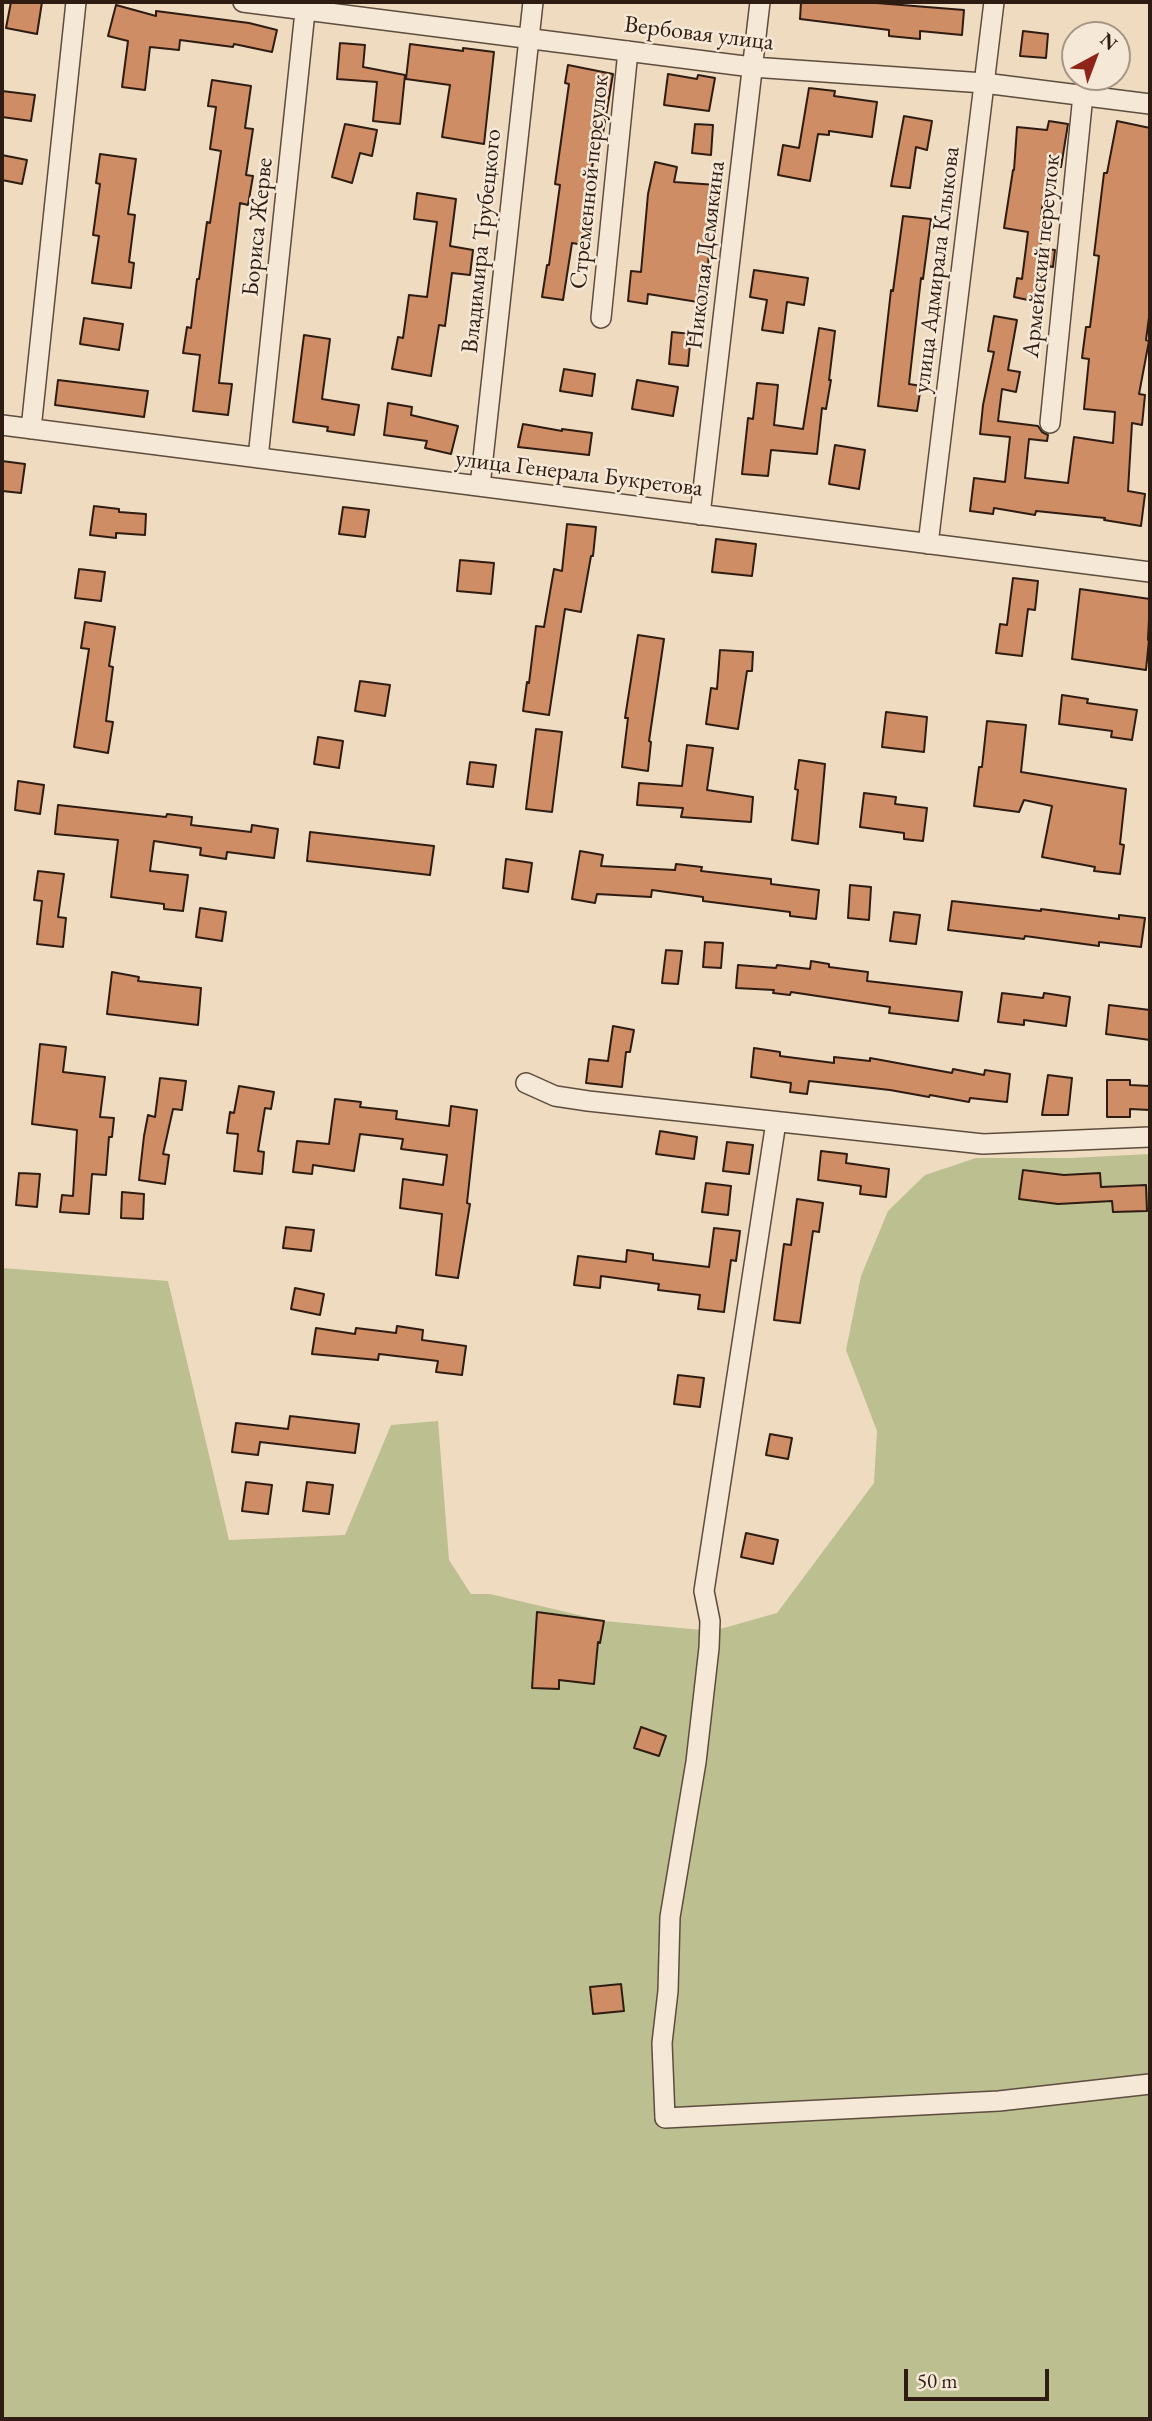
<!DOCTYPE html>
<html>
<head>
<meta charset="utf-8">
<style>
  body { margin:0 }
  #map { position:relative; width:1152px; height:2421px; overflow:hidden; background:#efdbc0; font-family:"EB Garamond",serif }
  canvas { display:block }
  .frame { position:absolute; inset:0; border:4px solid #2e1c13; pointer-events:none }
  .north { position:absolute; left:1061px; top:21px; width:70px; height:70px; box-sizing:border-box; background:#f5e8d6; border:2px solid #a59688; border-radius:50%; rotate:41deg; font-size:19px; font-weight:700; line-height:28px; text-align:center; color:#2e1c13 }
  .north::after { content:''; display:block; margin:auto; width:24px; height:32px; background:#8f2418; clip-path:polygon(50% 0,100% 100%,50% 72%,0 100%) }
  .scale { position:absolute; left:904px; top:2369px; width:145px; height:32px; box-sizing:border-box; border:4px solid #2e1c13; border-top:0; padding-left:9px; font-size:21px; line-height:24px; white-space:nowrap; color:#2e1c13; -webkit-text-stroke:5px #f5e8d6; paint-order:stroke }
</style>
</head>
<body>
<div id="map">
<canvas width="1152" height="2421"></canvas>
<div class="frame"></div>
<div class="north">N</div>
<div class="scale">50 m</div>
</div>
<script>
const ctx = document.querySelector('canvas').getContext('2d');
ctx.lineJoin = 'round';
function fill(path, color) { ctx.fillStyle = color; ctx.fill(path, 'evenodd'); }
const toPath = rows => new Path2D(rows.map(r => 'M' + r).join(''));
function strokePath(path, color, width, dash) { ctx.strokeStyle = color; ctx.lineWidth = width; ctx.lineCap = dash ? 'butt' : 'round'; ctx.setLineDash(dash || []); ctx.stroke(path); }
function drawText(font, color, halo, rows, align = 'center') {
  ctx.font = font + ' "EB Garamond",serif'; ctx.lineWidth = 5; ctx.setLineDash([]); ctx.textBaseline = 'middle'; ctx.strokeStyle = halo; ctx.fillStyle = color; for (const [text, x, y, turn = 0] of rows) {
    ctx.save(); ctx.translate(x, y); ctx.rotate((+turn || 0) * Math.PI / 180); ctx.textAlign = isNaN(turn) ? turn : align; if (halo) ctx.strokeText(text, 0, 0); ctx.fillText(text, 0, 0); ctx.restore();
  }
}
fill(toPath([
  [1150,1154,1150,2419,2,2419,2,1268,168,1281,229,1540,345,1535,391,1425,438,1421,449,1560,471,1594,490,1594,604,1621,713,1631,777,1613,874,1483,877,1431,846,1350,861,1276,888,1211,925,1175,976,1158,1071,1158]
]), '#bcbf90');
const building = toPath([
  [11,2,42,2,37,34,6,28,11,2],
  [801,2,864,2,964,10,962,35,920,31,920,39,889,36,889,30,800,19,801,2],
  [116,5,156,16,156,11,249,23,277,30,272,52,234,44,233,47,180,40,179,50,150,47,145,90,122,87,128,41,108,36,116,5],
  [1023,31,1048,34,1046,58,1020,56,1023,31],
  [340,43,365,45,363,67,405,75,400,124,373,121,377,82,337,79,340,43],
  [410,44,463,51,463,48,494,52,484,144,442,137,450,85,406,79,410,44],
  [568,65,613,74,600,151,595,150,584,215,588,215,584,245,572,243,563,300,542,297,547,265,549,265,560,185,555,184,569,84,565,83,568,65],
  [668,74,697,79,698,75,715,78,709,111,664,105,668,74],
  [212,80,251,86,245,128,253,129,246,175,253,176,248,205,240,203,219,383,232,384,228,415,193,411,200,355,183,353,187,327,191,328,197,279,199,279,207,222,210,223,221,151,210,149,216,107,208,106,212,80],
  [809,88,835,91,834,96,877,102,872,137,829,131,829,135,818,134,810,181,778,175,783,145,799,148,809,88],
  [2,91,35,95,31,121,2,117,2,91],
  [904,116,932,121,927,150,916,147,910,188,891,186,904,116],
  [1049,121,1068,124,1061,167,1049,165,1041,215,1045,216,1040,248,1055,250,1053,267,1049,266,1042,303,1014,297,1017,278,1022,279,1028,232,1004,228,1013,170,1014,170,1017,127,1047,130,1049,121],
  [1117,121,1150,128,1150,310,1146,340,1149,341,1139,394,1145,395,1142,425,1132,423,1128,491,1145,494,1141,526,1104,520,1105,518,1036,511,1035,515,994,508,993,514,970,511,974,478,1005,482,1010,437,980,434,983,405,994,352,988,351,994,316,1017,320,1008,370,1020,372,1016,392,1002,389,998,421,1038,426,1042,432,1048,435,1047,441,1029,439,1025,478,1068,483,1074,437,1113,443,1115,412,1084,409,1089,359,1082,358,1086,327,1090,327,1099,256,1094,255,1104,173,1107,173,1117,121],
  [345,124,377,130,372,156,360,153,352,183,332,177,345,124],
  [695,124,713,125,711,155,692,153,695,124],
  [100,154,136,159,128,214,135,215,129,262,134,263,131,288,92,283,99,236,93,235,100,184,96,183,100,154],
  [2,155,27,160,22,184,2,180,2,155],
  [655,162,677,167,674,182,717,185,716,207,712,207,707,281,704,303,648,294,647,304,628,301,631,271,641,272,648,194,655,162],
  [417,193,456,199,450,246,473,250,470,275,452,273,445,326,439,325,431,376,392,369,398,337,403,338,409,295,427,297,437,222,414,219,417,193],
  [903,216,931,219,923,279,921,278,909,384,921,386,917,411,878,406,891,290,893,291,903,216],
  [754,270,808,278,804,305,787,302,783,333,762,330,767,300,750,297,754,270],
  [84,318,123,324,119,350,80,344,84,318],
  [819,328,835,331,829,380,831,380,826,409,822,408,817,454,771,450,768,476,742,474,748,418,753,419,757,383,778,385,774,425,803,429,819,328],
  [672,332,691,334,688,366,669,364,672,332],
  [304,335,330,339,322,399,359,405,354,435,327,431,328,427,293,422,304,335],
  [564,369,595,374,592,396,560,391,564,369],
  [58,380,148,391,144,417,55,405,58,380],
  [637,380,678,387,673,416,632,409,637,380],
  [388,403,412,407,411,415,458,426,451,454,425,448,427,441,384,435,388,403],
  [523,424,562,431,562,429,592,433,589,455,518,447,523,424],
  [835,445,865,450,859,489,829,484,835,445],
  [2,461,25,464,21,493,2,491,2,461],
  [94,506,119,509,119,512,146,514,145,535,116,533,116,538,90,535,94,506],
  [343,507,369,510,365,537,339,534,343,507],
  [567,524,596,527,593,556,591,556,581,612,565,609,549,715,523,711,527,682,529,683,536,626,544,627,554,569,562,571,567,524],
  [716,539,756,544,752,576,712,572,716,539],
  [460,560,494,563,491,594,457,591,460,560],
  [79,569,105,572,101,601,75,598,79,569],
  [1013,578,1038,581,1035,610,1028,609,1022,656,996,653,1000,624,1007,625,1013,578],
  [1080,589,1150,599,1148,640,1149,640,1146,670,1072,659,1080,589],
  [85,622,115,627,109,666,113,667,106,721,113,722,108,753,74,747,89,649,81,648,85,622],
  [638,635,664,639,649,741,651,742,648,771,622,767,628,718,625,718,638,635],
  [720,650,753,652,752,671,747,671,738,729,706,724,711,688,717,689,720,650],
  [360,681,390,685,385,716,355,711,360,681],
  [1062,695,1088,699,1087,703,1137,710,1132,740,1111,737,1112,731,1059,724,1062,695],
  [886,712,927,717,924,752,882,747,886,712],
  [987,721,1026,725,1021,772,1126,789,1120,844,1124,845,1120,874,1094,871,1095,867,1042,857,1052,806,1024,800,1019,812,974,806,979,767,982,767,987,721],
  [536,729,562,732,552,812,526,809,536,729],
  [318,737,343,741,339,768,314,764,318,737],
  [687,745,713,748,707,790,753,797,751,822,681,817,683,808,637,805,639,783,682,786,687,745],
  [799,760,825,764,818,844,792,840,798,790,795,789,799,760],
  [470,762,496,765,493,787,467,784,470,762],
  [18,781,44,785,40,814,15,810,18,781],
  [864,793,896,797,895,804,927,808,923,841,904,839,904,833,860,827,864,793],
  [58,805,166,817,167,814,192,817,191,825,251,832,252,825,278,829,274,858,227,852,226,859,200,855,201,848,154,841,150,871,188,875,183,911,164,909,164,904,111,897,118,840,55,834,58,805],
  [310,832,434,846,430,875,307,861,310,832],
  [580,851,603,855,601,866,675,870,676,864,702,867,701,871,771,879,771,884,819,890,816,919,790,916,790,912,703,901,703,897,652,890,651,897,597,894,595,903,572,899,580,851],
  [506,859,532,863,528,892,503,888,506,859],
  [38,871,64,874,58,917,66,918,63,947,37,944,42,901,34,900,38,871],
  [850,885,871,887,869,920,848,918,850,885],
  [952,901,1041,911,1041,909,1119,919,1119,915,1145,918,1141,947,1099,942,1099,946,1025,936,1024,939,948,930,952,901],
  [200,908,226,912,222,941,196,937,200,908],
  [894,912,920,915,916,944,890,941,894,912],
  [705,942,723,943,721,968,703,967,705,942],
  [666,950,682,951,678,984,662,983,666,950],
  [811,961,829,964,829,967,868,972,867,981,962,992,958,1021,889,1013,890,1007,791,992,790,995,773,993,774,990,736,988,738,965,776,968,777,965,810,969,811,961],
  [112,972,139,977,138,981,201,988,198,1025,107,1014,112,972],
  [1002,993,1043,998,1044,993,1070,997,1066,1026,1024,1020,1024,1025,998,1022,1002,993],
  [1109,1005,1150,1010,1150,1040,1106,1034,1109,1005],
  [613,1026,634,1030,630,1052,626,1052,622,1087,586,1083,589,1059,608,1061,613,1026],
  [40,1044,66,1047,63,1072,105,1077,100,1117,114,1118,112,1137,109,1137,106,1175,92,1174,89,1214,60,1212,62,1195,73,1196,77,1130,32,1124,40,1044],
  [754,1048,780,1052,780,1056,834,1063,834,1057,870,1061,870,1058,952,1073,953,1069,984,1075,985,1070,1010,1074,1007,1102,970,1098,969,1102,930,1095,929,1097,890,1090,809,1081,807,1094,790,1092,791,1083,751,1077,754,1048],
  [1048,1075,1072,1078,1068,1115,1042,1115,1048,1075],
  [160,1078,186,1081,182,1110,173,1109,163,1154,169,1155,165,1184,139,1180,144,1136,148,1115,155,1117,160,1078],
  [1107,1080,1130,1080,1130,1085,1150,1086,1150,1110,1130,1109,1130,1117,1107,1117,1107,1080],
  [239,1086,274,1092,271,1109,265,1108,258,1151,264,1152,262,1174,234,1171,238,1134,227,1133,230,1112,234,1113,239,1086],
  [335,1099,361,1102,360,1107,397,1111,396,1119,449,1126,451,1106,477,1110,467,1203,470,1204,458,1278,436,1275,442,1214,400,1208,403,1179,443,1185,447,1155,401,1149,403,1139,360,1134,354,1171,313,1165,312,1174,293,1172,297,1141,329,1144,335,1099],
  [660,1131,697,1137,694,1159,656,1154,660,1131],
  [727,1142,753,1145,749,1174,723,1171,727,1142],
  [821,1151,847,1154,846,1163,889,1169,886,1197,860,1194,861,1186,818,1180,821,1151],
  [1023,1170,1064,1175,1100,1173,1101,1187,1146,1185,1147,1211,1113,1212,1112,1201,1058,1204,1019,1199,1023,1170],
  [19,1173,40,1174,37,1207,16,1205,19,1173],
  [706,1183,731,1186,728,1215,702,1212,706,1183],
  [122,1192,144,1194,143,1219,121,1218,122,1192],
  [797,1199,823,1203,819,1232,813,1231,800,1323,774,1320,784,1244,791,1245,797,1199],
  [286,1227,314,1230,311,1251,283,1248,286,1227],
  [714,1228,740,1231,736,1261,731,1260,724,1312,698,1309,700,1295,658,1290,659,1284,601,1276,600,1288,574,1285,578,1256,626,1262,627,1250,653,1254,653,1260,709,1267,714,1228],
  [295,1288,324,1294,320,1315,291,1309,295,1288],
  [397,1326,423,1330,422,1340,466,1346,462,1375,436,1372,438,1361,379,1354,378,1360,312,1354,316,1328,355,1334,356,1328,396,1333,397,1326],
  [678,1375,704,1378,700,1407,674,1404,678,1375],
  [290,1416,359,1424,355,1453,260,1442,258,1455,232,1452,236,1423,288,1429,290,1416],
  [770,1434,792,1438,788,1459,766,1455,770,1434],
  [246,1482,272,1485,268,1514,242,1511,246,1482],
  [307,1482,333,1485,329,1514,303,1511,307,1482],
  [746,1533,778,1540,773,1564,741,1557,746,1533],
  [537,1612,604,1621,600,1643,598,1642,594,1684,559,1680,559,1689,532,1688,537,1612],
  [641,1727,666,1736,659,1756,634,1748,641,1727],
  [621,1984,624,2011,593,2014,590,1987,621,1984]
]);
fill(building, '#ce8d64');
strokePath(building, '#2e1c13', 2);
const street = toPath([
  [243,2,752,67,984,83,1150,104],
  [601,318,628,51],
  [1050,423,1083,95],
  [2,425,1150,572],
  [31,429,76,2],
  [258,458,306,2],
  [480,486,533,2],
  [700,515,760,2],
  [928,544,994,2],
  [526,1083,555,1096,588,1101,983,1144,1150,1137],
  [776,1122,704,1591,710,1621,709,1648,696,1762,670,1917,668,1991,662,2043,665,2118,999,2101,1150,2084]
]);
strokePath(street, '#5e4c3e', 22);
strokePath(street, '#f5e8d6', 19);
drawText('24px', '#2e1c13', '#f5e8d6', [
  ["Вербовая улица",699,34,7],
  ["Стременной переулок",590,182,-84],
  ["Бориса Жерве",258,227,-84],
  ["Владимира Трубецкого",482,241,-84],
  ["Николая Демякина",706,255,-83],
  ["Армейский переулок",1042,256,-84],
  ["улица Адмирала Клыкова",937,270,-83],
  ["улица Генерала Букретова",579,474,7]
]);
</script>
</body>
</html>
